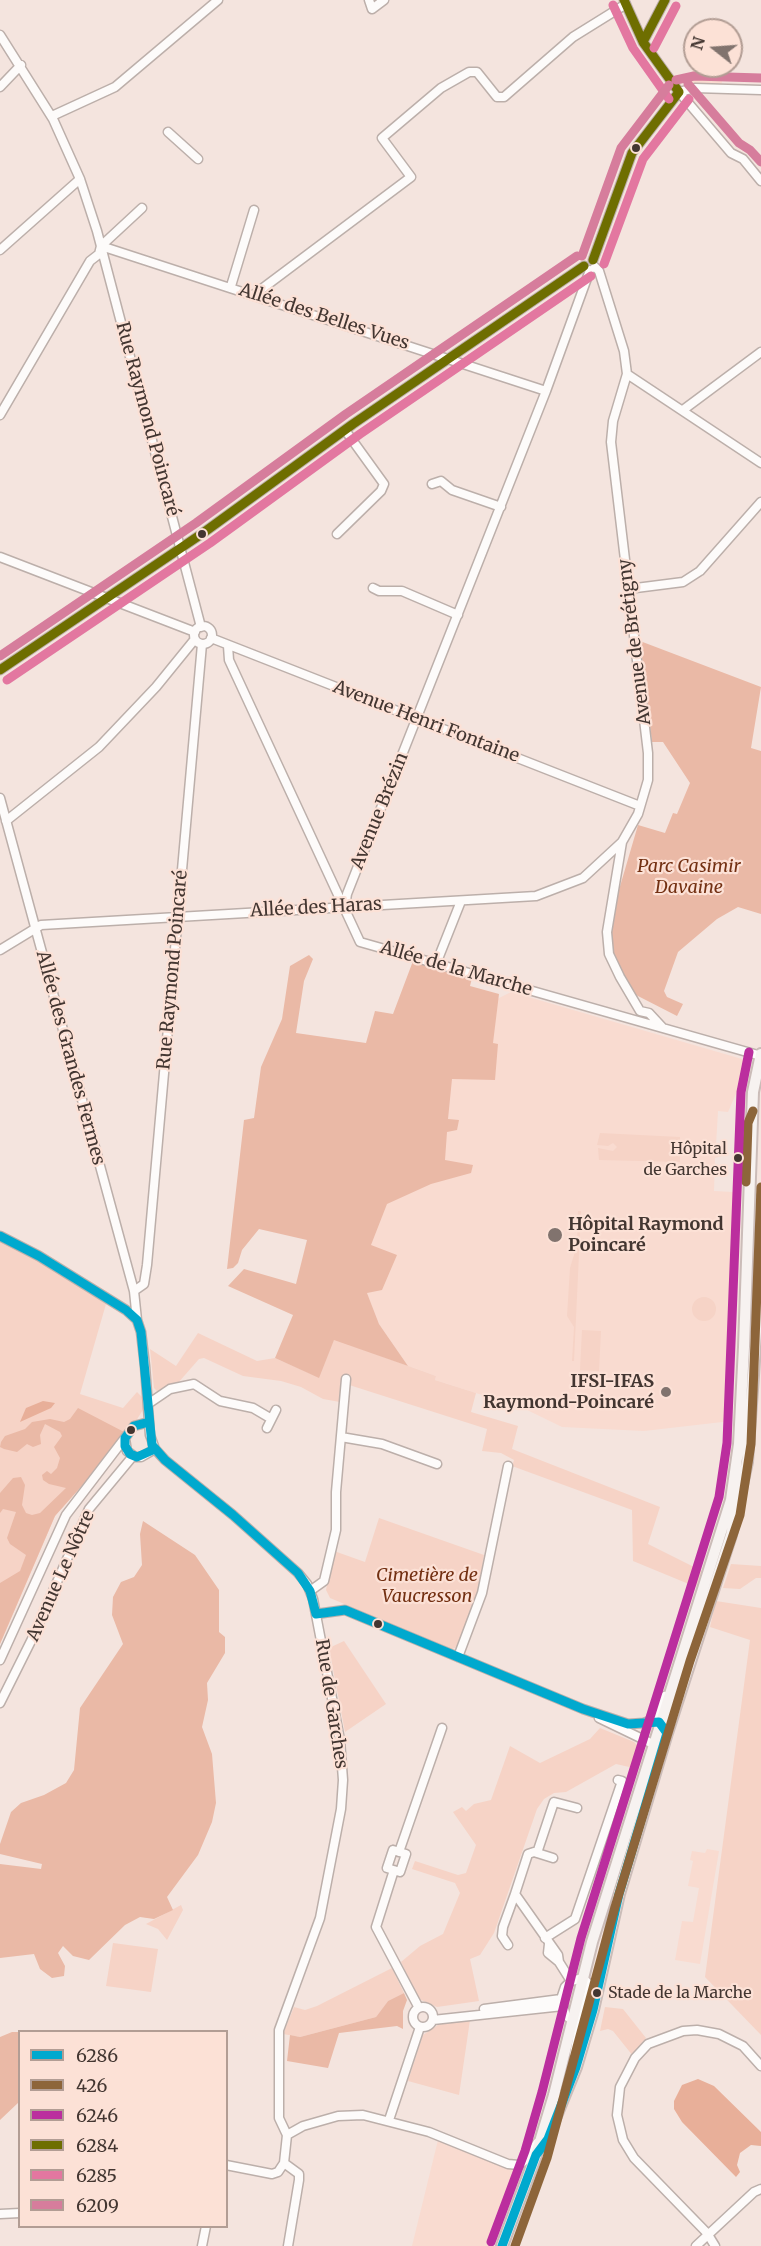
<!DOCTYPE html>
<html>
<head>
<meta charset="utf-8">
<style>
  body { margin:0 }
  #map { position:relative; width:761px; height:2246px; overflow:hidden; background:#f4e4de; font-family:Merriweather,serif }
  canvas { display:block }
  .legend { position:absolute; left:18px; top:2030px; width:210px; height:198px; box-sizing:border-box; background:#fce1d6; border:2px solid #b29d94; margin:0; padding:8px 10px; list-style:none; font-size:18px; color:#433631 }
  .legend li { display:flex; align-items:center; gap:12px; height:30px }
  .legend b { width:30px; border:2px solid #b29d94 }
  .north { position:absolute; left:683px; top:18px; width:60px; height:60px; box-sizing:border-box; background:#fce1d6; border:2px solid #b29d94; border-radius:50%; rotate:287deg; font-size:16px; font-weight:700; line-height:24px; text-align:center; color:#433631 }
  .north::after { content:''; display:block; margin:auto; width:21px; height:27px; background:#81736e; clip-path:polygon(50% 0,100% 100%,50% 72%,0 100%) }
</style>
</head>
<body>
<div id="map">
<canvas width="761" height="2246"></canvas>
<ul class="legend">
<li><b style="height:8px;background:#00a9ce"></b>6286</li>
<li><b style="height:8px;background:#8d653a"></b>426</li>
<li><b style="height:8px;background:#bb2e9e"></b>6246</li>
<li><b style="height:8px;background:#6e6e00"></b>6284</li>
<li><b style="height:8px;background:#e377a0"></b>6285</li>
<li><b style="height:8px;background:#d67d9c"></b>6209</li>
</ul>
<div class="north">N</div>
</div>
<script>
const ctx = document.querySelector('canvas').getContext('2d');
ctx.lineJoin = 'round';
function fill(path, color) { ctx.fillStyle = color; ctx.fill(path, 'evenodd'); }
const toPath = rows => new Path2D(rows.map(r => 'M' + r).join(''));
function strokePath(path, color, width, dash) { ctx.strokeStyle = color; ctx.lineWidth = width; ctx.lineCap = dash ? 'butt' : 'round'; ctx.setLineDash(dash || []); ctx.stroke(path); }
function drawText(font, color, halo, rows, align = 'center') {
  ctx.font = font + ' Merriweather,serif'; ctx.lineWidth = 4.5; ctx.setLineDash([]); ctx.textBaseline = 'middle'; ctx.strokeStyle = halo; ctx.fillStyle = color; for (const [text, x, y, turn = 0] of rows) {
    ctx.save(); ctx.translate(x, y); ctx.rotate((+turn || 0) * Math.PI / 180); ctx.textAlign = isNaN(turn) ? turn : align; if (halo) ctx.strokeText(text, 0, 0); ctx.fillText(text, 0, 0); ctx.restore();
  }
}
fill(toPath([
  [695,65,695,66,728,66,721,85,687,84],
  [511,992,742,1059,748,1066,728,1112,718,1111,716,1145,724,1151,722,1156,715,1158,714,1191,733,1192,739,1199,731,1421,644,1431,562,1427,523,1408,435,1380,436,1376,408,1366,379,1324,358,1271,384,1199,497,999],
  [707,1849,719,1851,700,1964,675,1960,682,1921,693,1922,699,1888,688,1886,693,1861,690,1860,692,1851,705,1853],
  [439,2136,508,2164,516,2174,488,2246,412,2246]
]), '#f9dbd0');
fill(toPath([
  [600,1133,680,1137,680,1162,599,1160,598,1148,613,1151,617,1147,613,1143,608,1146,597,1145],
  [578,1211,581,1211,574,1361,572,1361,574,1327,567,1316,570,1268,577,1245],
  [0,1238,29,1252,106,1304,80,1394,123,1408,137,1392,142,1397,144,1408,128,1434,55,1516,0,1644],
  '692 1309a12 12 0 1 1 24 0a12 12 0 1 1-24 0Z',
  [582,1330,601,1331,599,1371,580,1370],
  [198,1333,257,1361,275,1358,318,1377,334,1339,436,1376,435,1380,476,1393,471,1412,518,1426,512,1449,660,1507,648,1544,702,1571,696,1587,633,1561,632,1510,512,1466,514,1460,501,1453,482,1451,487,1429,343,1383,340,1402,323,1399,301,1387,281,1381,243,1376,204,1358,199,1359,178,1383,157,1391,154,1388,150,1349,176,1366],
  [379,1518,484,1555,478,1590,457,1647,452,1649,330,1598,326,1590,334,1551,365,1562],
  [731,1564,761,1566,761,1578,756,1578,740,1589,723,1588],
  [716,1601,761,1608,761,2035,705,1977,750,1640,710,1627],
  [344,1641,386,1704,345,1732,329,1648],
  [600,1728,634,1742,638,1746,642,1755,638,1769,616,1764,566,1792,554,1793,544,1799,537,1809,494,1933,480,1955,470,1959,479,2001,437,2007,419,1999,401,1962,420,1946,443,1934,460,1893,455,1883,412,1869,415,1861,458,1875,466,1873,476,1845,453,1812,462,1807,466,1811,474,1804,491,1800,510,1746,540,1763,590,1739],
  [181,1905,183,1910,167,1940,158,1929,146,1924],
  [113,1943,158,1949,151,1992,106,1986],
  [392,1968,404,1993,388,2001,376,2017,300,2037,283,2034,294,2007,305,2010,317,2006],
  [605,2007,623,2009,646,2038,633,2056,613,2031,608,2029,600,2031],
  [470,2020,459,2095,408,2081,423,2035,441,2023]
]), '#f6d3c6');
fill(toPath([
  [640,641,761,687,751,748,761,751,761,914,738,907,717,919,678,952,664,991,667,997,683,1004,677,1016,636,995,616,965,610,948,609,924,638,825,665,833,673,813,677,814,690,783,663,742,652,742],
  [309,955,313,959,304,981,296,1033,366,1043,375,1011,393,1014,413,961,472,978,470,986,499,994,493,1043,498,1044,495,1080,452,1079,448,1119,459,1120,457,1130,447,1132,445,1160,473,1165,471,1173,431,1184,387,1204,371,1245,397,1255,382,1290,367,1293,379,1324,408,1366,334,1340,319,1378,275,1358,293,1315,228,1286,244,1269,296,1284,307,1240,259,1229,242,1250,238,1263,233,1268,227,1269,244,1120,254,1118,261,1067,282,1019,290,966],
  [78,1408,128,1434,55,1516,0,1644,0,1583,20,1571,26,1555,10,1544,7,1538,16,1512,3,1509,0,1513,0,1493,13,1478,21,1477,25,1485,22,1505,26,1513,32,1515,40,1513,66,1488,49,1484,43,1480,42,1475,47,1471,51,1474,57,1468,60,1458,54,1447,62,1436,60,1432,45,1424,40,1435,41,1444,33,1447,27,1444,17,1452,4,1449,0,1447,1,1442,5,1436,25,1429,32,1422,50,1419,64,1422,70,1419],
  [143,1521,195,1555,219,1590,219,1632,225,1637,225,1653,207,1683,208,1700,202,1727,212,1754,216,1803,212,1822,198,1855,167,1897,173,1910,154,1919,140,1917,125,1925,89,1960,73,1956,63,1946,58,1953,65,1966,64,1976,52,1978,40,1969,34,1954,0,1958,0,1864,41,1869,42,1864,0,1854,0,1844,11,1812,21,1803,44,1795,66,1783,74,1770,80,1708,123,1644,112,1615,113,1597,121,1582,134,1577,142,1565,140,1534],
  [404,1993,407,2000,403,2011,403,2029,397,2026,339,2033,328,2068,287,2061,290,2035,300,2037,376,2017,388,2001],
  [12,2032,19,2032,19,2102,0,2120,0,2037]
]), '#eab9a6');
fill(toPath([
  [43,1401,55,1403,51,1408,20,1422,26,1408],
  [698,2079,714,2086,761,2132,761,2146,751,2145,740,2153,737,2165,740,2172,736,2177,682,2122,674,2109,674,2101,682,2085]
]), '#e8af99');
const minor = toPath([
  [369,0,372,9,384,0],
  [624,0,643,42,679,92,731,153,743,159,761,181],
  [0,35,53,119,80,179,97,231,201,627],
  [643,42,665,0],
  [0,87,21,65],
  [679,92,695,88,761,90],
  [52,116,115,87,218,0],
  [168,132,198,159],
  [101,246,546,391],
  [101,246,142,208],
  [0,250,80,179],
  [593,260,632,153,679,92],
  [595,267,599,271,624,351,627,374,613,421,611,442,648,753,648,780,638,814,622,842,607,932,609,954,620,977,640,1011,649,1013,662,1027],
  [231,286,254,210],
  [255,294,411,177,382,138,441,88,469,72,477,72,497,97,504,97,573,37,626,4],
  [627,374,761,463],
  [683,410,761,352],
  [0,415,90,261,99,254,101,246],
  [432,484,441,481,452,490,501,507],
  [337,534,381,491,384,484,345,430],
  [0,557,195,632],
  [373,588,379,591,402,591,458,615],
  [628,589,683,582,700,571,761,502],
  '194 635a9 9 0 1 1 18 0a9 9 0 1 1-18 0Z',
  [211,638,640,806],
  [228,646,229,660,360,942,761,1056],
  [0,670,203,533,353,424,584,266],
  [0,798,134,1291,137,1320],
  [6,821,99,747,156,687,195,639],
  [345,907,347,894,546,391,590,270],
  [0,950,41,925,536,896,583,878,622,842],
  [436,964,461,901],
  [0,1236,39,1256,126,1310,137,1320,141,1332,145,1366,150,1435,155,1449,165,1460,233,1515,298,1573,307,1584,313,1599,340,1740,343,1780,341,1809,320,1918,279,2030,279,2118,287,2135,284,2163,278,2172,272,2174,226,2165],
  [134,1291,144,1284,147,1265,202,644],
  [148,1404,170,1389,194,1384,220,1401,253,1408,270,1418],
  [267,1428,276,1410],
  [341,1437,382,1444,437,1464],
  [125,1439,127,1451,135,1457,141,1457,155,1449],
  [310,1591,324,1581,336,1530,336,1492,346,1379],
  [316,1614,345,1610,583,1709,628,1724,644,1723,652,1720,665,1696],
  [458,1657,482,1593,508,1466],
  [0,1660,66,1515,134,1426,149,1422],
  [0,1703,32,1639,89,1509,133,1456],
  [599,1718,657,1746],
  [393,1850,406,1854,400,1872,387,1868,393,1850],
  [399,1852,442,1728],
  [537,1853,554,1802,577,1808],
  [553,1858,534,1852,528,1854,515,1894,558,1955,559,1962,571,1981],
  [394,1870,376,1927,419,2008],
  [545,1938,575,1919,622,1781,618,1780],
  [549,1944,548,1953,559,1962],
  [508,1945,502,1936,503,1927,515,1894],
  '413 2017a10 10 0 1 1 20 0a10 10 0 1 1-20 0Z',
  [484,2009,561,1999],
  [433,2020,563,2006],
  [576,2066,574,2055,580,2022,589,1990,588,1983,583,1978,571,1981,565,1987,561,1999,566,2016,573,2020,580,2022,588,2025],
  [389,2120,420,2027],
  [287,2135,303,2126,338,2116,363,2115,429,2132,508,2164,519,2165,528,2158,537,2143],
  [284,2163,299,2174,299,2180,288,2246],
  [0,2214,20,2213],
  [202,2246,206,2226],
  [696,2246,754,2192,761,2189],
  [715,2246,707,2233,634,2158,623,2140,617,2115,620,2087,635,2058,648,2044,683,2031,697,2030,719,2034,743,2046,761,2066]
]);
const major = toPath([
  [545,2143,576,2067,593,2010,619,1894,667,1733,731,1535,747,1462,758,1303,761,1199],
  [502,2246,536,2155,554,2095,592,1942,731,1500,739,1444,744,1347,753,1092,761,1054]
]);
strokePath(minor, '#bcafaa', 11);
strokePath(major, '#cbbcb8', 14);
strokePath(minor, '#fdfbfa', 8);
strokePath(major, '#f7f2f0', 10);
strokePath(toPath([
  [0,1236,39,1256,126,1310,137,1320,141,1332,152,1445,165,1460,233,1515,298,1573,310,1591,316,1614],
  [149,1422,134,1426,125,1438,125,1446,130,1454,137,1457,155,1449],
  [316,1614,345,1610,583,1709,628,1724,659,1722,667,1733,619,1894,593,2010,576,2067,548,2139,536,2155,502,2246]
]), '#00a9ce', 9);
strokePath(toPath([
  [746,1182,748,1123,753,1111],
  [515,2246,547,2158,615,1907,690,1661,740,1515,751,1444,761,1187]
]), '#8d653a', 9);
strokePath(toPath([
  [491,2242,525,2151,542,2092,581,1938,719,1497,727,1443,741,1092,749,1052]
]), '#bb2e9e', 9);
strokePath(toPath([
  [624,0,643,42,679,92],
  [643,42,665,0],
  [593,260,632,153,679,92],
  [0,670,203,533,353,424,584,266]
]), '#6e6e00', 9);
strokePath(toPath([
  [613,5,633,48,669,99],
  [654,48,676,6],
  [604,264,643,159,689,99],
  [7,680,210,543,360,434,591,276]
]), '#e377a0', 9);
strokePath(toPath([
  [676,80,694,76,761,78],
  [688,84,739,143,750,150,761,162],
  [582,256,621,148,669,85],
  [0,656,196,523,346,414,577,256]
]), '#d67d9c', 9);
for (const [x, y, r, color] of [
  [636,148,5,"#433631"],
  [202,534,5,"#433631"],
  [738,1158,5,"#433631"],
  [555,1235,8,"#81736e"],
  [666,1392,6,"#81736e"],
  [131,1430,5,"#433631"],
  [378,1624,5,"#433631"],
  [597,1993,5,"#433631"]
]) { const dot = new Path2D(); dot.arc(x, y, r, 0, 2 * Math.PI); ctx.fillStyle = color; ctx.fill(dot); strokePath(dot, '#fce1d6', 2); }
drawText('16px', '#433631', '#fce1d6', [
  ["Hôpital",727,1149],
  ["de Garches",727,1170],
  ["Stade de la Marche",608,1993,"left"]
], 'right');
drawText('18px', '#433631', '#fce1d6', [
  ["Allée des Belles Vues",324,317,18],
  ["Rue Raymond Poincaré",147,419,75],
  ["Avenue de Brétigny",635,642,-97],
  ["Avenue Henri Fontaine",426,722,21],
  ["Avenue Brézin",380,811,-68],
  ["Allée des Haras",316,908,-3],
  ["Allée de la Marche",456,969,16],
  ["Rue Raymond Poincaré",173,970,-85],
  ["Allée des Grandes Fermes",70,1058,75],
  ["Avenue Le Nôtre",61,1576,-66],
  ["Rue de Garches",331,1704,81]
]);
drawText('italic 18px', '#733012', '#fce1d6', [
  ["Parc Casimir",689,867],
  ["Davaine",689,888],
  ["Cimetière de",427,1576],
  ["Vaucresson",427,1597]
]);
drawText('bold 18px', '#433631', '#fce1d6', [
  ["Hôpital Raymond",568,1225],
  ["Poincaré",568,1246],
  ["IFSI-IFAS",654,1382,"right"],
  ["Raymond-Poincaré",654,1403,"right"]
], 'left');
</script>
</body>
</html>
